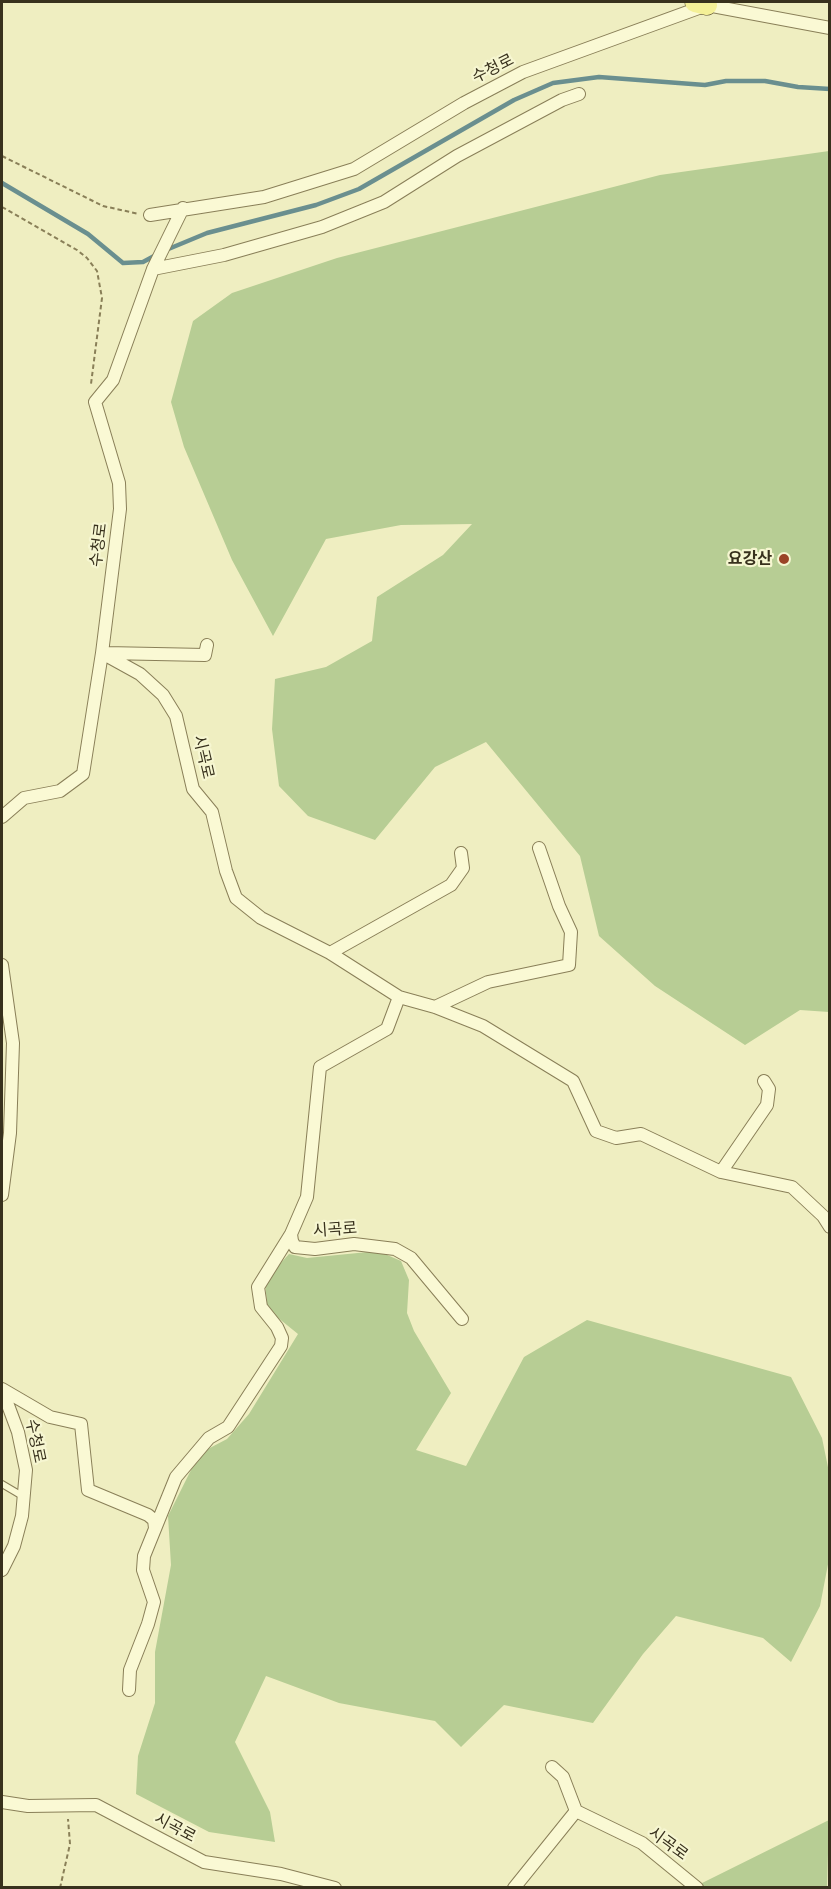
<!DOCTYPE html>
<html>
<head>
<meta charset="utf-8">
<style>
  body { margin:0 }
  #map { position:relative; width:831px; height:1889px; overflow:hidden; background:#efeec1; font-family:"Noto Serif",serif }
  canvas { display:block }
  .frame { position:absolute; inset:0; border:3px solid #38311d; pointer-events:none }
</style>
</head>
<body>
<div id="map">
<canvas width="831" height="1889"></canvas>
<div class="frame"></div>
</div>
<script>
const ctx = document.querySelector('canvas').getContext('2d');
ctx.lineJoin = 'round';
function fill(path, color) { ctx.fillStyle = color; ctx.fill(path, 'evenodd'); }
const toPath = rows => new Path2D(rows.map(r => 'M' + r).join(''));
function strokePath(path, color, width, dash) { ctx.strokeStyle = color; ctx.lineWidth = width; ctx.lineCap = dash ? 'butt' : 'round'; ctx.setLineDash(dash || []); ctx.stroke(path); }
function drawText(font, color, halo, rows, align = 'center') {
  ctx.font = font + ' "Noto Serif","Noto Sans KR",serif'; ctx.lineWidth = 4.5; ctx.setLineDash([]); ctx.textBaseline = 'middle'; ctx.strokeStyle = halo; ctx.fillStyle = color; for (const [text, x, y, turn = 0] of rows) {
    ctx.save(); ctx.translate(x, y); ctx.rotate((+turn || 0) * Math.PI / 180); ctx.textAlign = isNaN(turn) ? turn : align; if (halo) ctx.strokeText(text, 0, 0); ctx.fillText(text, 0, 0); ctx.restore();
  }
}
fill(toPath([
  [829,151,829,1012,800,1010,745,1045,655,986,599,936,580,856,486,742,435,767,375,840,308,816,279,786,272,729,275,679,326,667,372,641,377,597,443,555,472,524,401,525,326,539,273,636,232,560,184,447,171,402,193,321,232,293,337,258,660,175],
  [378,1251,401,1261,409,1280,407,1313,414,1331,451,1393,416,1450,466,1466,524,1357,587,1320,791,1377,822,1438,830,1477,829,1559,820,1606,791,1662,763,1638,676,1616,643,1654,593,1723,504,1705,461,1747,435,1721,339,1703,266,1676,235,1742,270,1812,275,1842,209,1832,136,1794,138,1756,155,1703,155,1652,171,1565,168,1516,192,1468,206,1450,227,1439,249,1414,298,1334,277,1317,267,1304,265,1282,277,1267,289,1254,307,1258],
  [829,1820,827,1887,692,1888]
]), '#b7cd94');
strokePath(toPath([
  [2,183,88,234,123,263,143,262,156,255],
  [166,250,207,233,316,205,359,189,514,100,553,83,599,77,705,85,726,81,765,81,798,87,830,89]
]), '#6a8f8f', 4.5);
const lane = toPath([
  [2,1484,24,1497]
]);
const street = toPath([
  [150,215,264,197,354,169,464,103,523,72,707,5,830,28],
  [153,269,224,255,322,227,384,202,457,156,562,100,579,94],
  [102,653,140,674,163,695,176,716,193,789,212,812,226,871,236,898,261,918,330,953,399,997,435,1007,483,1026,573,1081,596,1131,616,1138,641,1134,721,1172,792,1187,823,1216,830,1227],
  [106,653,205,655,207,645],
  [2,817,24,798,60,791,83,774,102,653,120,509,119,483,95,402,113,380,153,269,183,208],
  [330,953,451,885,463,868,461,853],
  [2,965,13,1043,10,1133,2,1195],
  [399,997,387,1029,320,1067,307,1197,291,1234,292,1241,295,1247,315,1249,354,1244,395,1249,411,1258,462,1319],
  [435,1007,488,982,569,965,571,932,559,906,539,848],
  [721,1172,767,1105,769,1089,764,1081],
  [2,1389,50,1417,81,1424,88,1490,148,1515,154,1520,155,1528],
  [2,1389,18,1432,26,1470,22,1516,14,1546,2,1570],
  [129,1690,130,1670,148,1624,154,1602,143,1570,144,1556,176,1477,209,1438,228,1427,281,1346,282,1338,277,1327,261,1307,258,1287,291,1234],
  [552,1767,563,1777,576,1811],
  [2,1802,28,1806,96,1805,204,1862,281,1874,335,1888],
  [514,1888,576,1811,642,1843,697,1888]
]);
const primary = toPath([
  [695,2,707,5]
]);
strokePath(lane, '#897f58', 8);
strokePath(street, '#897f58', 14);
strokePath(primary, '#564b2c', 21);
strokePath(toPath([
  [2,156,103,206,139,214],
  [2,207,77,250,87,258,97,271,102,298,91,384],
  [60,1888,70,1844,68,1819]
]), '#897f58', 2, [4.5, 3]);
strokePath(lane, '#faf9d4', 6);
strokePath(street, '#faf9d4', 12);
strokePath(primary, '#f4f097', 20);
for (const [x, y, r, color] of [
  [784,559,6,"#9a4426"]
]) { const dot = new Path2D(); dot.arc(x, y, r, 0, 2 * Math.PI); ctx.fillStyle = color; ctx.fill(dot); strokePath(dot, '#f6f6d1', 2); }
drawText('16px', '#38311d', '#f6f6d1', [
  ["수청로",493,69,-27],
  ["수청로",99,545,-83],
  ["시곡로",203,757,77],
  ["시곡로",335,1230,-4],
  ["수청로",35,1441,78],
  ["시곡로",175,1828,28],
  ["시곡로",668,1844,36]
]);
drawText('bold 16px', '#38311d', '#f6f6d1', [
  ["요강산",772,559]
], 'right');
</script>
</body>
</html>
